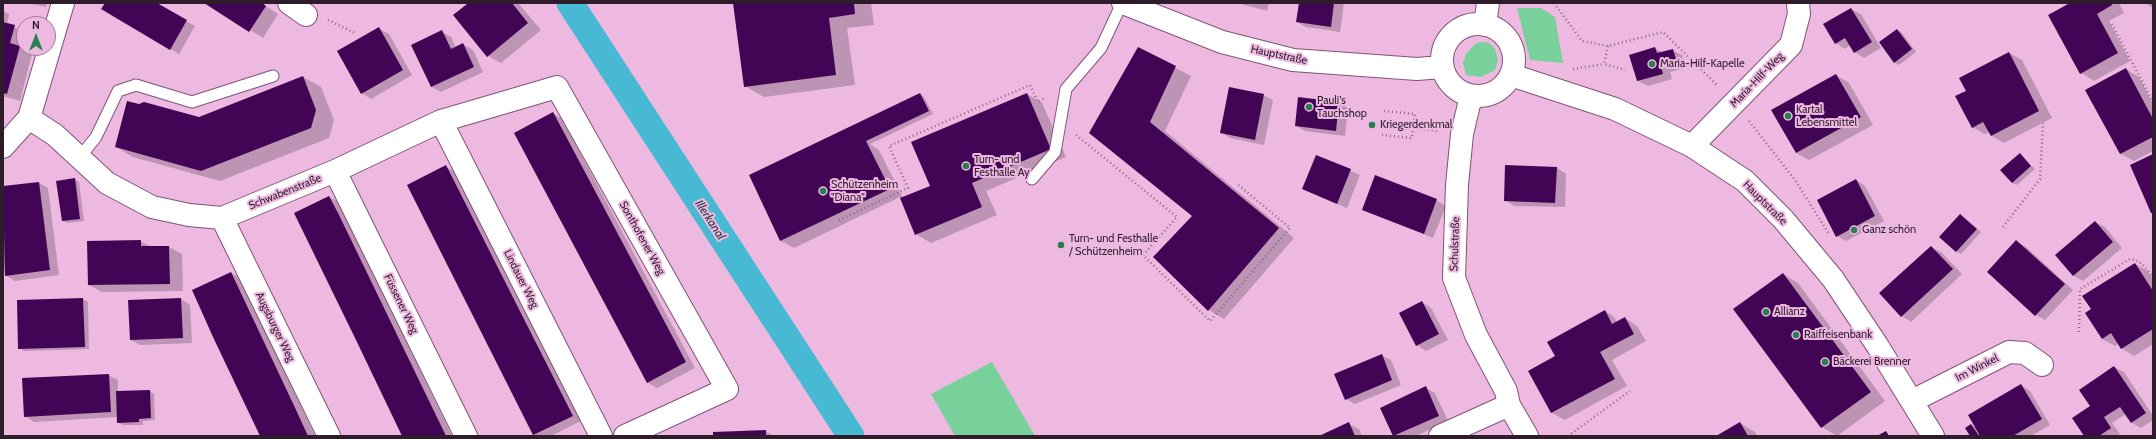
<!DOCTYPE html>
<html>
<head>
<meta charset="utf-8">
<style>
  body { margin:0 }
  #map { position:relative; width:2156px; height:439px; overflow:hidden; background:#edb9e0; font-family:Cabin,sans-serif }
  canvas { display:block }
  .frame { position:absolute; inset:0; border:4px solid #2f1c2b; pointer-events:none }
  .north { position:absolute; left:16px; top:16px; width:40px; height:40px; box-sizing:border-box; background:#edb9e0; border:1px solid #a17a98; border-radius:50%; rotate:0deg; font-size:11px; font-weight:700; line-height:16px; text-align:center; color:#2f1c2b }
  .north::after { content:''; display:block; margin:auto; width:14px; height:18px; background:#2a7d50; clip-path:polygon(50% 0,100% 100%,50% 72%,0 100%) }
</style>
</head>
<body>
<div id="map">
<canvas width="2156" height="439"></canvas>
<div class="frame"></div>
<div class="north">N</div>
</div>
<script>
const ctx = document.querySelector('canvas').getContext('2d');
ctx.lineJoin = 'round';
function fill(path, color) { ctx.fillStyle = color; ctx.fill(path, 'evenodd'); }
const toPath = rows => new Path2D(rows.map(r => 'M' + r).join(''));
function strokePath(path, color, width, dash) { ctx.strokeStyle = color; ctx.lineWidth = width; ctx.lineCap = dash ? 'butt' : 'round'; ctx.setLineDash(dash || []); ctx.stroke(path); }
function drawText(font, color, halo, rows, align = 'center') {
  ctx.font = font + ' Cabin,sans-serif'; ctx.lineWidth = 4; ctx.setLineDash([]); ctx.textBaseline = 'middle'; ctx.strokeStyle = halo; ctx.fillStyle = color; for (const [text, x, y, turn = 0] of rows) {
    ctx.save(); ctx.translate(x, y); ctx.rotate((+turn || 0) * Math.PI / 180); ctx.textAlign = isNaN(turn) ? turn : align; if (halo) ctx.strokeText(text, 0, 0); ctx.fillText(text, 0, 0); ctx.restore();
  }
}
fill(toPath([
  [1517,8,1541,8,1555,17,1563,63,1530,60],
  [1483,42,1489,43,1495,49,1498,60,1495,70,1481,77,1466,75,1463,63,1466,54,1476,43],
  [992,362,1035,436,955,436,931,394]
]), '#78d09a');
fill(toPath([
  [27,3,47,3,46,7],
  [106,3,155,3,195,26,179,54,102,9],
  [206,3,261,3,278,14,263,38],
  [467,3,518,3,541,30,501,63,488,56],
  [734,3,871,3,874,25,847,28,855,85,764,97,745,86],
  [1237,3,1269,3,1267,11],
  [1300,3,1344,3,1340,32,1306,27,1297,22],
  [2072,3,2119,3,2124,13,2109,21,2130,61,2094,81,2081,73,2049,15],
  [2147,3,2153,3,2153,8,2148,5],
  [1851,9,1861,14,1881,48,1864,58,1855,52,1850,45,1845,49,1836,43],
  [3,11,9,14,7,24,24,32,23,49,32,54,20,101,3,96],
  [379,29,389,34,412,75,371,99,362,93],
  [1898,30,1902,33,1916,52,1899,65,1894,62],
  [442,32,451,37,456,48,463,44,473,50,483,72,441,92,432,87,413,45],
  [1138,48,1191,76,1165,131,1294,238,1224,319,1209,310,1155,257,1193,216,1090,133],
  [1655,48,1663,53,1672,50,1682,55,1685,68,1670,72,1672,79,1648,86,1638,81,1631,56],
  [2009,53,2022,60,2052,118,2004,143,1992,136,1990,132,1985,134,1972,127,1967,92],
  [2126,69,2139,77,2153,104,2153,151,2134,161,2121,154],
  [1836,75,1849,83,1873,125,1809,160,1796,153],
  [303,77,321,87,334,120,329,138,220,181,133,157,116,147,199,118],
  [920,94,924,97,933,114,870,144,879,150,903,198,931,186,1027,94,1042,103,1066,157,986,191,997,215,931,243,916,234,900,197,794,248,781,241,750,175],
  [1263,95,1273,100,1264,145,1230,138,1221,132],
  [1339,103,1348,108,1345,136,1305,131,1296,126],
  [553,113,562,119,695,368,657,388,647,382],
  [2020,155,2035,169,2017,185,2012,183],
  [1316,156,1360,175,1347,208,1303,189],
  [446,167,456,172,581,421,551,436,534,435,408,186],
  [1557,168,1566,174,1565,207,1514,206,1505,200],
  [74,179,79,182,84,221,67,223,63,220],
  [1856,180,1865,186,1884,221,1846,241,1837,236],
  [39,183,48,188,59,275,15,281,5,275,3,256,3,187],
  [329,197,339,202,452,436,403,436],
  [1436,200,1446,206,1433,238,1363,210],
  [1960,215,1981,232,1961,254,1956,251],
  [2095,222,2105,227,2122,248,2083,281,2074,276,2056,255],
  [140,241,152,247,169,247,182,254,183,291,102,292,89,285],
  [2016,241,2026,247,2073,290,2045,320,2036,315,1989,272],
  [1931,247,1941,252,1962,274,1911,322,1902,316,1881,294],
  [2135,264,2148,271,2153,279,2153,344,2134,356,2121,348,2118,344,2115,346,2102,339,2092,310],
  [231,273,241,278,315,436,261,436],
  [1783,274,1798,283,1885,401,1837,436,1822,427],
  [83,299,88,302,89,349,24,351,19,348,18,301],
  [181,299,190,305,192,343,140,345,131,340],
  [1422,302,1431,308,1448,340,1426,351,1417,345],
  [1605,311,1614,317,1617,322,1625,318,1637,326,1646,341,1612,360,1627,386,1565,420,1552,413,1529,371,1556,356],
  [1381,355,1391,360,1401,385,1355,404,1346,399],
  [2114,367,2124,372,2153,416,2153,420,2141,428,2132,423,2126,414,2112,423,2120,434,2116,436,2085,436,2091,406],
  [108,375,118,380,118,392,150,391,154,394,155,420,143,421,143,425,123,425,118,422,118,417,34,422,25,416],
  [2021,385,2030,391,2050,425,2031,436,1971,436,1971,425,1977,429],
  [1426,388,1435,393,1448,421,1416,436,1394,436,1381,408],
  [1740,423,1755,432,1757,436,1718,436],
  [1349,424,1359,429,1362,436,1322,436],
  [765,431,774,436,714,436]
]), '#0003');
strokePath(toPath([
  [570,3,851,436]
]), '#47b9d3', 27);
fill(toPath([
  [105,3,157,3,187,20,170,50,101,9],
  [204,3,262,3,266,6,249,32],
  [466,3,512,3,528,23,487,57,453,15,467,4],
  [733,3,854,3,855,14,829,18,836,75,744,87],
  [1299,3,1334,3,1331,27,1296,22],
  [2070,3,2111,3,2112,5,2097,14,2118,53,2080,74,2048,15],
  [1851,8,1872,42,1854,53,1845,38,1835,44,1823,24],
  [3,22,15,25,10,43,20,46,7,94,3,93],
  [379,27,403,70,361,94,337,51],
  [1897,29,1912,49,1894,63,1879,42],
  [442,30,451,49,463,43,474,67,431,87,411,45],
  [1138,47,1176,66,1150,122,1279,228,1208,311,1153,257,1192,216,1089,133],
  [1655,47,1657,53,1673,49,1677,63,1661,67,1663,74,1637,81,1629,55],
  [2009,52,2039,111,1991,136,1983,122,1972,128,1955,96,1966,91,1959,78],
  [2126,68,2153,119,2153,137,2120,154,2085,90],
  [1836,74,1861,117,1796,153,1771,110],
  [303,76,316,110,311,128,201,171,115,147,127,101,139,104,144,102,199,117],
  [1229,87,1264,94,1255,140,1220,133],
  [920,93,929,111,866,141,890,189,780,241,749,175],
  [1027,93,1051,149,972,183,982,207,915,235,900,198,930,186,911,142],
  [1298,97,1339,102,1336,131,1295,126],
  [553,112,686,362,647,383,514,133],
  [2020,153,2031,166,2012,183,2000,170],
  [2153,154,2153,213,2151,213,2130,165],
  [1316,155,1351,169,1337,204,1302,189],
  [446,165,573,416,533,435,407,185],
  [1505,165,1557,167,1555,203,1504,201],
  [1375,175,1437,199,1424,234,1362,210],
  [75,178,80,219,62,221,56,181],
  [1856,179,1875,216,1836,237,1817,200],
  [39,182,50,270,5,276,3,186],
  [329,196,339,215,446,436,402,436,356,340,294,213],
  [1960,214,1977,229,1956,252,1939,237],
  [2095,221,2113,242,2073,276,2055,255],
  [141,240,141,246,169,246,170,284,88,285,87,241],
  [2016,240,2065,284,2035,316,1987,272],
  [1931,246,1953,269,1901,317,1879,293],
  [2135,263,2153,291,2153,329,2121,349,2111,333,2102,339,2085,313,2091,309,2082,296],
  [231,272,297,412,308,436,260,436,213,337,192,290],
  [1783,273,1871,392,1821,428,1733,309],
  [83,298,85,347,18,349,17,300],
  [181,298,183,338,130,340,128,300],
  [1422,301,1439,334,1416,346,1399,313],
  [1605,310,1612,324,1625,317,1634,334,1600,352,1615,379,1551,413,1528,371,1555,356,1547,342],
  [1382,354,1392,380,1345,400,1334,374],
  [2114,366,2146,413,2131,423,2120,407,2104,417,2111,428,2099,436,2084,436,2072,418,2090,406,2079,390],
  [109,374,111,412,24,417,22,378],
  [2021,384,2042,419,2013,436,1980,436,1968,415],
  [1426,386,1439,416,1393,436,1380,408],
  [150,390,151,418,139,419,139,422,117,423,116,391],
  [1349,422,1355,436,1319,436],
  [1740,422,1748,436,1716,436],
  [1971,424,1979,436,1970,436,1965,428],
  [766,430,766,436,713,436,713,432],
  [1886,431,1889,436,1877,436]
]), '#420455');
const lane = toPath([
  [80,157,96,137,118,91,136,85,192,102,273,76],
  [1032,179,1055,152,1066,89,1101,48,1122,3]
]);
const street = toPath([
  [289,3,306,15],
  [1471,96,1462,134,1457,185,1454,278,1476,335,1506,391,1509,405,1527,436],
  [29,118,55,135,107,183,152,207,189,215,222,218,335,171,441,121,557,87,727,389,625,436],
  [441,121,601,436],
  [1692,146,1791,45,1799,14,1798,3],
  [3,147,29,118,63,3],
  [335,171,466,436],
  [222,218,329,436],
  [1912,401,2009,352,2025,353,2042,365],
  [1440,436,1509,405]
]);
const secondary = toPath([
  [1123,3,1222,42,1293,60,1417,69,1442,67],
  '1442 60a36 36 0 1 1 72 0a36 36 0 1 1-72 0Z',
  [1485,25,1488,3],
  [1511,75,1615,109,1692,146,1745,181,1783,219,1833,279,1877,345,1933,436]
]);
strokePath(lane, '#815477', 13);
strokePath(street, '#815477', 24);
strokePath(secondary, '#815477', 24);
strokePath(toPath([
  [1554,3,1582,41,1608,46,1663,32,1718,86],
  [328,20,355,33],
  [2112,24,2153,102],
  [1608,46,1604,64,1625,70],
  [1573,69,1604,64],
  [1384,111,1415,114,1413,128,1437,131],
  [1749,121,1795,180,1829,234],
  [1076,135,1177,217,1143,255,1210,321,1290,228,1236,183],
  [1382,135,1412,138,1413,128],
  [839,220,908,188,889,146,1030,85,1038,102,1045,98],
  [2003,227,2040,179,2043,123],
  [2079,332,2080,289,2130,259,2138,261,2144,266,2153,277],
  [1568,436,1630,391]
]), '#8c6984', 2.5, [1, 3]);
strokePath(lane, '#fff', 11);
strokePath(street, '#fff', 22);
strokePath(secondary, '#fff', 22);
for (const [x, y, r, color] of [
  [1652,64,4,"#2a7d50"],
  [1309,107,4,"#2a7d50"],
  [1788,116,4,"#2a7d50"],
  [1372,125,4,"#2a7d50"],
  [966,166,4,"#2a7d50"],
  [823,191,4,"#2a7d50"],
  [1854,230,4,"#2a7d50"],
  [1061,245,4,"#2a7d50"],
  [1766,312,4,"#2a7d50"],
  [1796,335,4,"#2a7d50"],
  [1825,362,4,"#2a7d50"]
]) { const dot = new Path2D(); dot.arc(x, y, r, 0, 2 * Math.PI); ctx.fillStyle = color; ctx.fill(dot); strokePath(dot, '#edb9e0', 1.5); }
drawText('11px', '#2f1c2b', '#edb9e0', [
  ["Hauptstraße",1279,55,12],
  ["Maria-Hilf-Weg",1757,80,-46],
  ["Schwabenstraße",285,192,-22],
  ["Hauptstraße",1765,203,45],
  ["Sonthofener Weg",642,238,61],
  ["Schulstraße",1455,244,-88],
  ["Lindauer Weg",521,279,63],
  ["Füssener Weg",401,304,64],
  ["Augsburger Weg",275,327,64],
  ["Im Winkel",1977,368,-27]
]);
drawText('11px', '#2f1c2b', '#edb9e0', [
  ["Maria-Hilf-Kapelle",1660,64],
  ["Pauli's",1317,101],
  ["Tauchshop",1317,114],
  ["Kartal",1796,110],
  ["Lebensmittel",1796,123],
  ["Kriegerdenkmal",1380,125],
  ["Turn- und",974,160],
  ["Festhalle Ay",974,173],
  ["Schützenheim",831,185],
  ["\"Diana\"",831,198],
  ["Ganz schön",1862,230],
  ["Turn- und Festhalle",1069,239],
  ["/ Schützenheim",1069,252],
  ["Allianz",1774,312],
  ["Raiffeisenbank",1804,335],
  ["Bäckerei Brenner",1833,362]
], 'left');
drawText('italic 12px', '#1c353c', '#edb9e0', [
  ["Illerkanal",710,220,57]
]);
</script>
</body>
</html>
